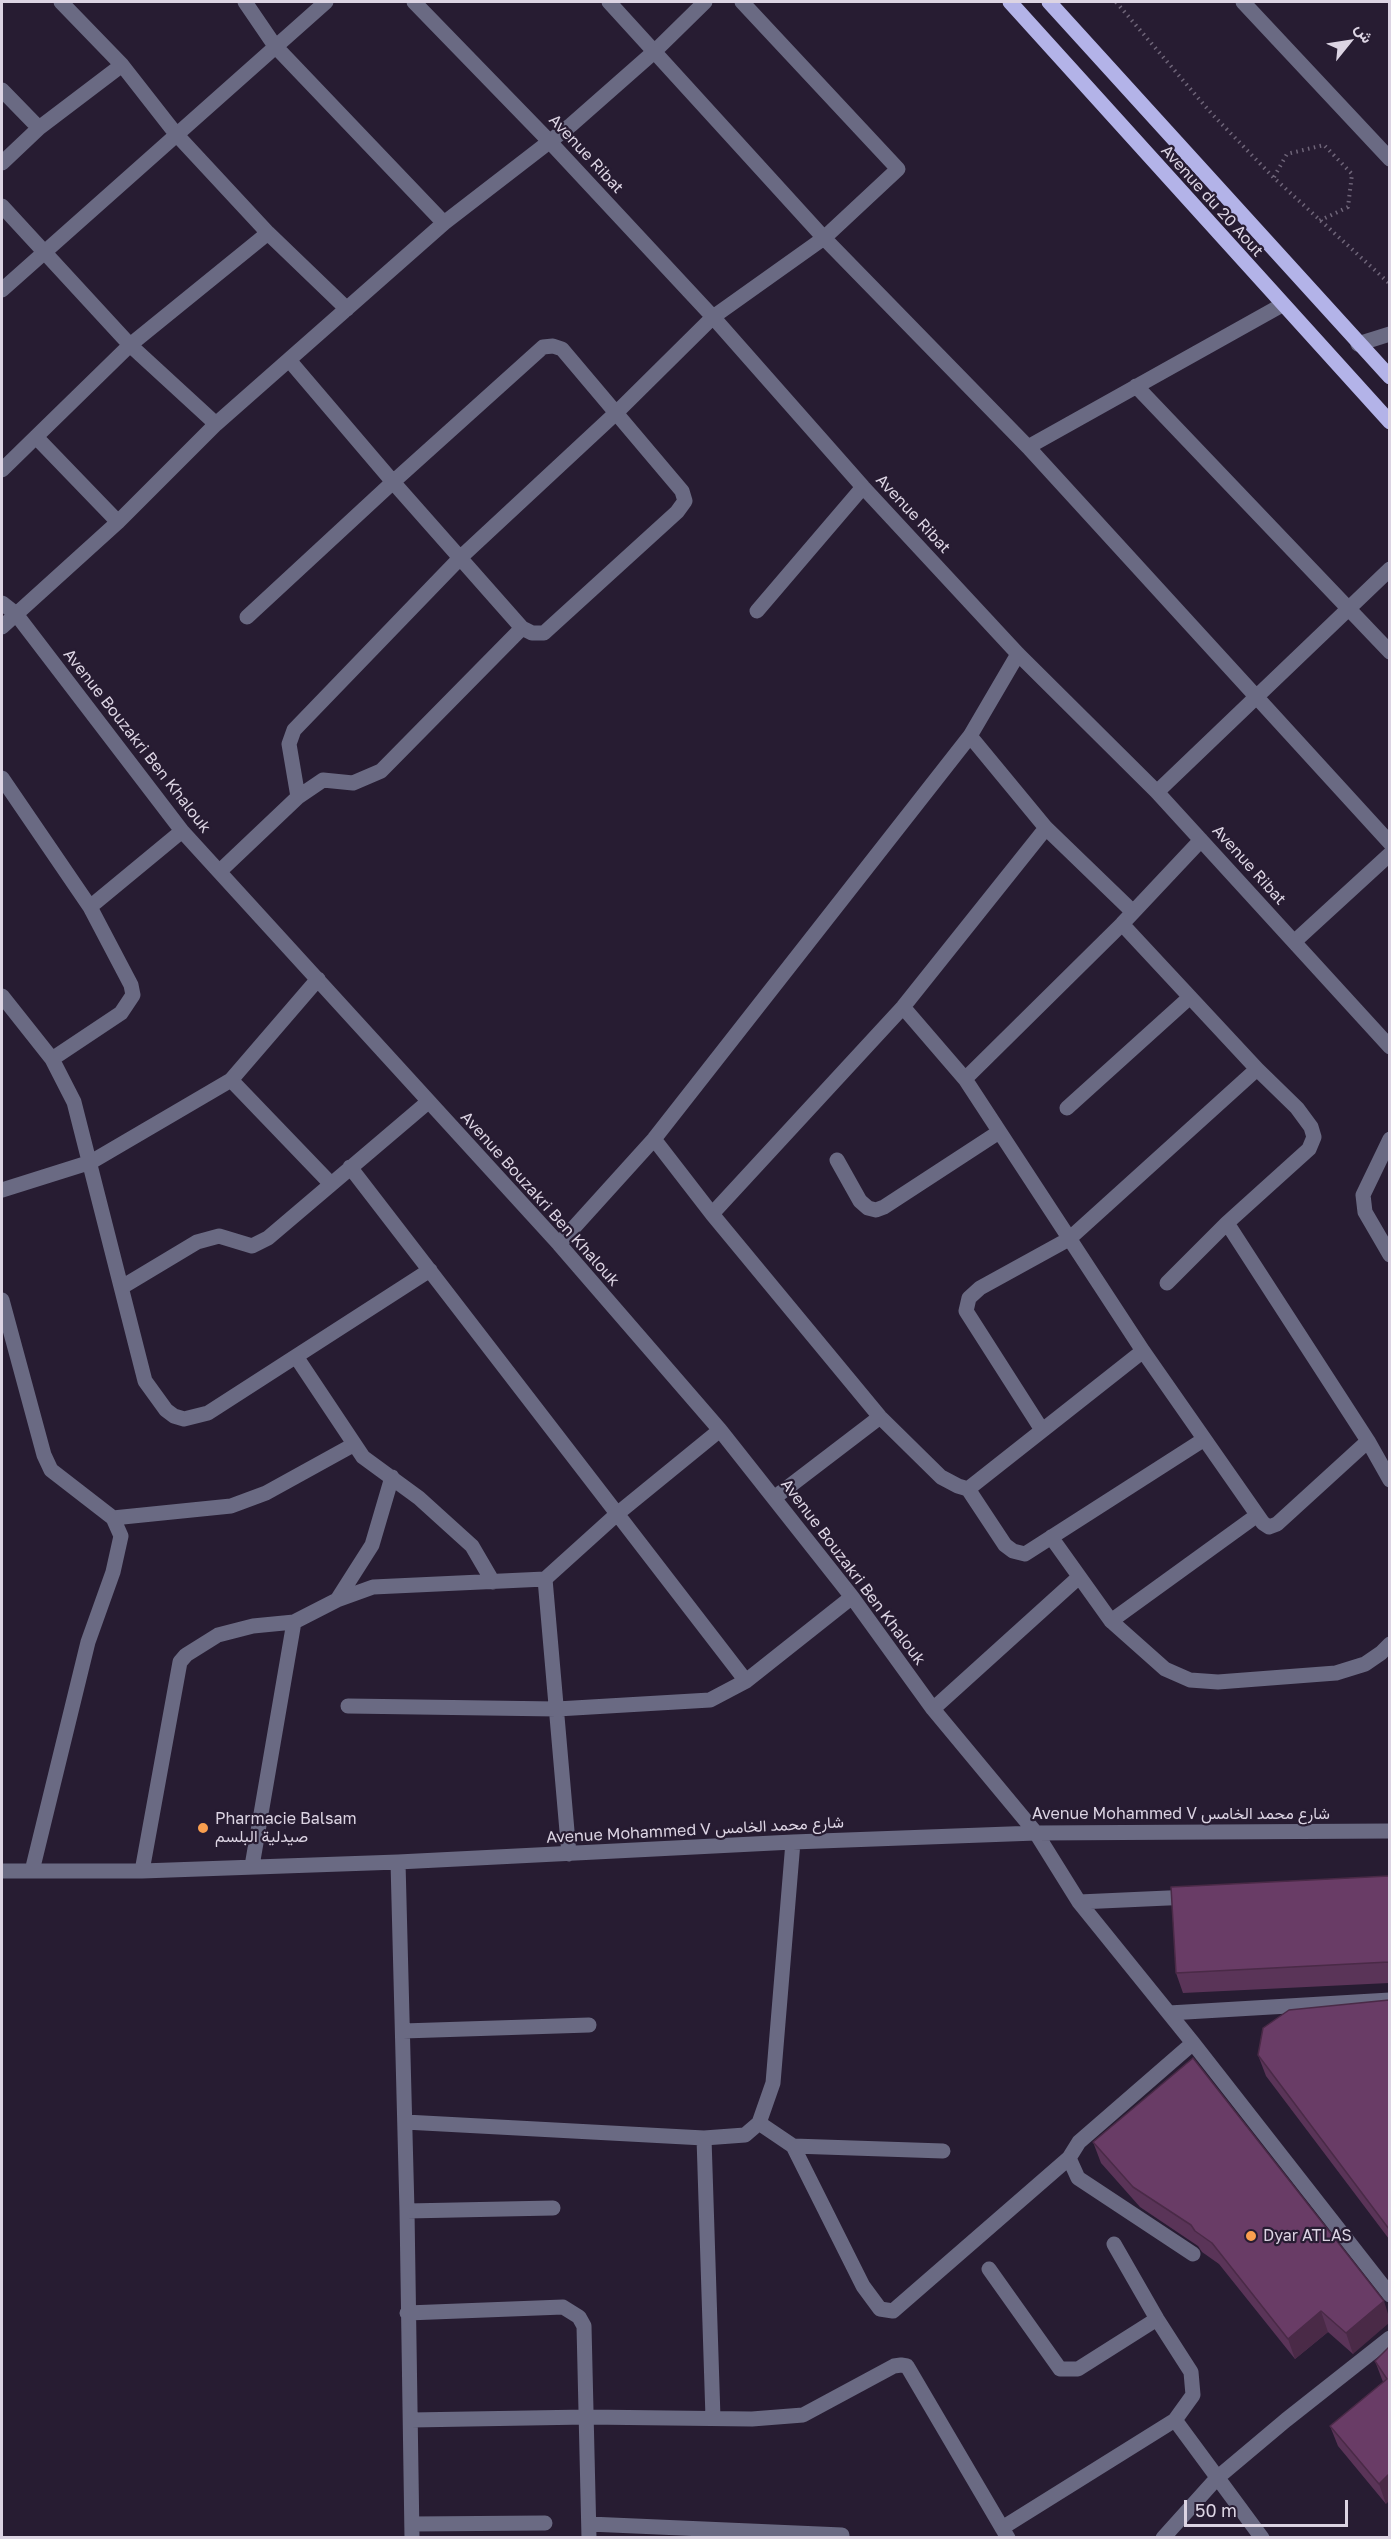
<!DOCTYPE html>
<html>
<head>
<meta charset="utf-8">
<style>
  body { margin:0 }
  #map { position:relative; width:1391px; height:2539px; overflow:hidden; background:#271c32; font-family:"Golos Text",Vazirmatn,sans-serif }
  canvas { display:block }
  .frame { position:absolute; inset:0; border:3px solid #dcd4e3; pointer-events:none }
  .north { position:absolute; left:1319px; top:12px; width:60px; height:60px; -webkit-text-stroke:4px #271c32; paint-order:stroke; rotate:60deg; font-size:16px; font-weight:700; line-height:24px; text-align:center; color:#dcd4e3 }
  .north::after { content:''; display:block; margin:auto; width:21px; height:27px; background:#dcd4e3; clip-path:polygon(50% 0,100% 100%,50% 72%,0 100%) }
  .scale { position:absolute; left:1184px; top:2500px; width:164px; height:27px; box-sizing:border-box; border:3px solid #dcd4e3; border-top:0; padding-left:8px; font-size:18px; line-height:21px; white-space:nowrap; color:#dcd4e3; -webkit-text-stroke:4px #271c32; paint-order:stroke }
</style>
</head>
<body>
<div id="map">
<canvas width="1391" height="2539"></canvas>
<div class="frame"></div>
<div class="north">ش</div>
<div class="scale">50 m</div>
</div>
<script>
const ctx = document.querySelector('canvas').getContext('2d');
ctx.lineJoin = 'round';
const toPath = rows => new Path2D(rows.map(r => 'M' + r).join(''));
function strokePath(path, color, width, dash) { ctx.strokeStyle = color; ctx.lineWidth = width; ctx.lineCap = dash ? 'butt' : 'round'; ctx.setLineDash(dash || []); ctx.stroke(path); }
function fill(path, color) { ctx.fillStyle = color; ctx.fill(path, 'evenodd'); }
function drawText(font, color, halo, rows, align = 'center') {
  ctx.font = font + ' "Golos Text",Vazirmatn,sans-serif'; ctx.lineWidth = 4.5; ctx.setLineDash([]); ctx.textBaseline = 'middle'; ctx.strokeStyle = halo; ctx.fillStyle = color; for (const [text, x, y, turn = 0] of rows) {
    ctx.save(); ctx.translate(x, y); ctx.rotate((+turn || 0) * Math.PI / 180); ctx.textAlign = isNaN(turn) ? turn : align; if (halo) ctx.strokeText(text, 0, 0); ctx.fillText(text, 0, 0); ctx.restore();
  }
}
strokePath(toPath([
  [1116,2,1211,113,1274,178,1390,284],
  [1274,177,1287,154,1324,145,1352,174,1348,207,1319,221]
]), '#6f6579', 4, [1.5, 4.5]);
strokePath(toPath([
  [61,2,122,65,176,134,268,233,347,309],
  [245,2,275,46,444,223],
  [414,2,550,142,713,317,863,487,1018,654,1157,792,1390,1047],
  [609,2,824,238,1028,447,1390,843],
  [1243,2,1390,159],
  [2,90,39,128],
  [2,163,39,128,122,65],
  [2,206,130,345,216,424],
  [2,290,326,2],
  [1358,344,1390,334],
  [1136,386,1390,652],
  [36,437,118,522],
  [1028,447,1282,305],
  [2,470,130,345,268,233],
  [2,603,16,614,182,831,559,1244,720,1430,852,1597,933,1709,1036,1833,1079,1902,1193,2043,1390,2295],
  [757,611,863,487],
  [247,617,393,482,543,347,553,346,562,349,682,491,685,501,677,512,544,633,532,633,522,628,393,482,289,360],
  [2,627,118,522,216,424,444,223,571,125,655,51,705,2],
  [970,736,1046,828,1133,912],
  [2,778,90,907,131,985,133,995,121,1013,52,1059],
  [1157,792,1390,569],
  [298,797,289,744,294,730,461,557,617,412,713,317,824,238,898,169,742,2],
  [1201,840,1122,924,965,1079,1143,1351,1263,1523,1269,1527,1277,1524,1368,1441,1390,1480],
  [220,871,298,797,323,780,353,783,381,771,522,628],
  [90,907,182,831],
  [1122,924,1257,1069,1297,1108,1311,1127,1314,1137,1309,1149,1227,1223,1167,1283],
  [1294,942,1390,854],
  [2,996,52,1059,74,1102,145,1381,166,1410,174,1416,184,1419,208,1413,430,1270],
  [903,1007,965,1079],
  [231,1080,331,1184],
  [1067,1108,1190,997],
  [654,1139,712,1214,880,1417,941,1477,958,1486,968,1489,1143,1351],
  [1390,1139,1363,1195,1365,1212,1390,1255],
  [837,1160,860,1201,868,1208,876,1210,884,1207,999,1132],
  [350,1167,746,1681],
  [2,1190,91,1162,231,1080,318,979],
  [712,1214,903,1007,1046,828],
  [1227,1223,1368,1441],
  [559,1244,654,1139,970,736,1018,654],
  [122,1287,197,1242,219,1236,252,1246,268,1238,428,1102],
  [2,1300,44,1455,51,1470,113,1518,121,1536,113,1572,88,1642,32,1871],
  [297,1358,363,1457,419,1498,472,1546,493,1582],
  [1042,1430,966,1311,969,1298,980,1288,1069,1239,1257,1069],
  [968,1489,1005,1545,1013,1551,1025,1554,1203,1440],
  [774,1498,880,1417],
  [113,1518,231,1506,266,1493,353,1445],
  [1051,1537,1111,1621,1165,1669,1190,1680,1218,1682,1336,1673,1365,1664,1381,1653,1390,1644],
  [545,1579,569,1854],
  [337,1600,372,1545,392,1477],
  [1111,1621,1256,1516],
  [348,1706,557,1709,710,1700,746,1681,852,1597],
  [933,1709,1079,1577],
  [398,1862,407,2211,412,2538],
  [252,1866,294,1622],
  [2,1871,142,1871,398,1862,793,1842,1036,1833,1390,1831],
  [142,1871,180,1662,186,1655,218,1635,253,1626,294,1622,337,1600,373,1587,545,1579,617,1514,720,1430],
  [1079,1902,1190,1897],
  [1169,2013,1390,2000],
  [403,2031,589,2025],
  [1193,2043,1079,2142,1069,2158,1078,2178,1193,2254],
  [405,2122,704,2138,745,2135,759,2123,773,2083,793,1842],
  [759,2123,793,2146,943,2151],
  [704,2138,713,2418],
  [793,2146,863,2286,880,2309,893,2311,1069,2158],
  [407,2211,553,2208],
  [989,2269,1060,2369,1078,2369,1157,2319],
  [407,2313,563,2307,579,2317,584,2326,589,2538],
  [411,2420,587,2417,752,2419,803,2415,894,2366,901,2365,907,2366,1008,2538],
  [1175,2420,1262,2538],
  [412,2524,545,2523],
  [589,2524,842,2535],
  [1002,2528,1175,2420,1193,2395,1191,2372,1157,2319,1114,2244],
  [1163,2538,1217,2478,1286,2420,1390,2338]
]), '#6a6a83', 15);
strokePath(toPath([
  [1010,2,1390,422],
  [1049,2,1390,377]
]), '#b3b3e8', 15);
fill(toPath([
  [1389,1876,1389,1983,1183,1993,1176,1973],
  [1389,2000,1389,2239,1266,2076,1258,2055],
  [1093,2142,1384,2301,1353,2354,1328,2332,1295,2359,1219,2264,1202,2252,1198,2246,1140,2207,1101,2163],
  [1389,2347,1386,2504,1338,2446,1330,2426,1383,2382,1375,2361]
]), '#5a3458');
fill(toPath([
  [1384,2301,1389,2317,1389,2323,1353,2354,1346,2333],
  [1321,2311,1328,2332,1295,2359,1288,2339],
  [1389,2474,1389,2501,1386,2504,1379,2484]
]), '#4a2a47');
const building = toPath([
  [1389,1876,1389,1962,1176,1973,1171,1887,1389,1876],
  [1389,2000,1389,2229,1258,2055,1263,2028,1289,2010,1389,2000],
  [1193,2058,1384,2301,1346,2333,1321,2311,1288,2339,1212,2243,1195,2231,1191,2225,1133,2187,1093,2142,1193,2058],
  [1389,2347,1389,2474,1379,2484,1330,2426,1387,2379,1375,2361,1389,2347]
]);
fill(building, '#693c66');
strokePath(building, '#4a2a47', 1.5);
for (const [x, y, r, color] of [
  [203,1828,6,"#fa9f4f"],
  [1251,2236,6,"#fa9f4f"]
]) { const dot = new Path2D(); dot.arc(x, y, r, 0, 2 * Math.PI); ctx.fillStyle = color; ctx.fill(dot); strokePath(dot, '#271c32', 2); }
drawText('16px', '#dcd4e3', '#271c32', [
  ["Avenue Ribat",586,154,47],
  ["Avenue du 20 Aout",1212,201,48],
  ["Avenue Ribat",913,514,47],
  ["Avenue Bouzakri Ben Khalouk",137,741,52],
  ["Avenue Ribat",1249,865,48],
  ["Avenue Bouzakri Ben Khalouk",540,1199,48],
  ["Avenue Bouzakri Ben Khalouk",853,1572,53],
  ["Avenue Mohammed V شارع محمد الخامس",1181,1814],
  ["Avenue Mohammed V شارع محمد الخامس",695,1830,-3]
]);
drawText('16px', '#dcd4e3', '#271c32', [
  ["Pharmacie Balsam",215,1819],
  ["صيدلية البلسم",215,1837],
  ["Dyar ATLAS",1263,2236]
], 'left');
</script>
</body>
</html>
